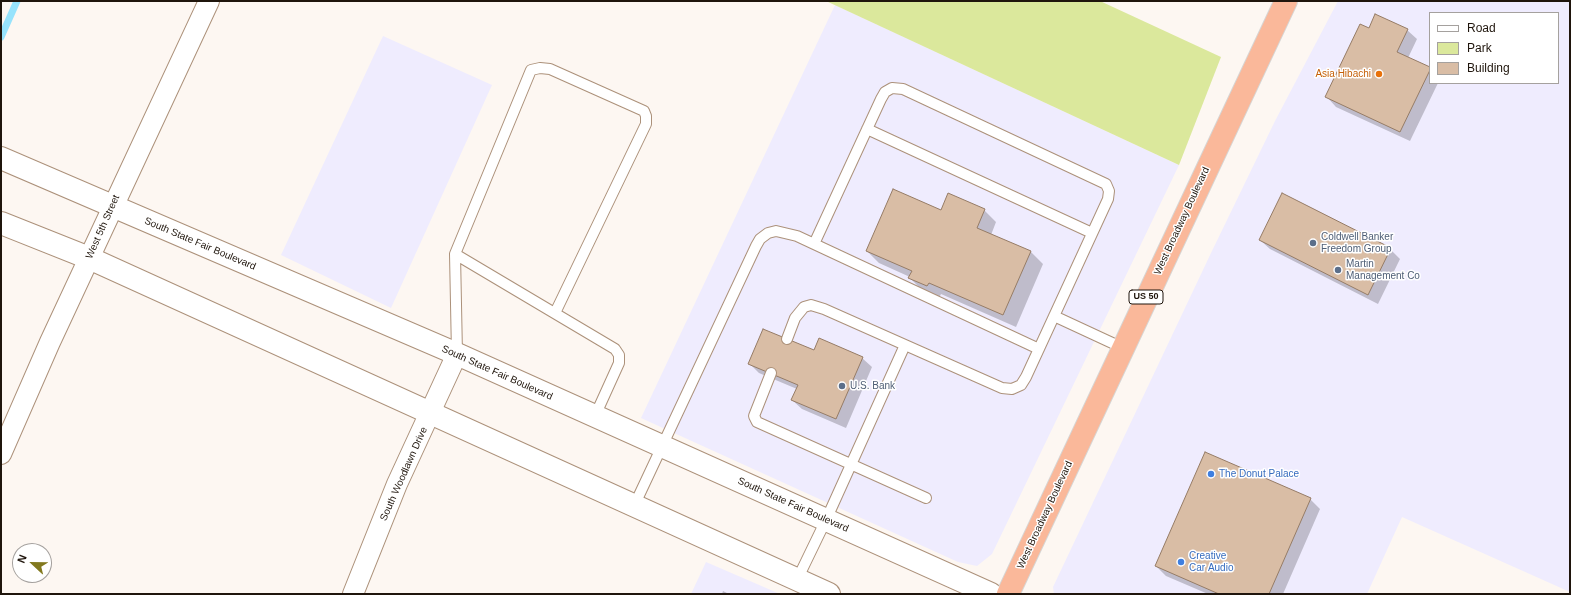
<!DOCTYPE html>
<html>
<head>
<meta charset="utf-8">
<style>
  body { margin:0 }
  #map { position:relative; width:1571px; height:595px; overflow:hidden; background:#fdf7f2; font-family:Helvetica,sans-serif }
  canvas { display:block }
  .frame { position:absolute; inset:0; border:2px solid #1f150c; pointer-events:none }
  .legend { position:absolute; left:1429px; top:12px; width:130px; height:72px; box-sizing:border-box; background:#fff; border:1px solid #a5a19e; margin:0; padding:5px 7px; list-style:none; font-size:12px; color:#1f150c }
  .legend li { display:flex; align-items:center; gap:8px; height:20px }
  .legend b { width:20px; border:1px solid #a5a19e }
  .north { position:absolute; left:12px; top:543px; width:40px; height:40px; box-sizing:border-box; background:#fff; border:1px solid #a5a19e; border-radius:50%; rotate:292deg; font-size:11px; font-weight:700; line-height:16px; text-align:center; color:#1f150c }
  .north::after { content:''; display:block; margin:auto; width:14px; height:18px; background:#82791e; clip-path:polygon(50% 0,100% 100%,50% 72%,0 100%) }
</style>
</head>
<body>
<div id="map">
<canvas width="1571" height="595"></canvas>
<div class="frame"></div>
<ul class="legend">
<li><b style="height:5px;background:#fff"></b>Road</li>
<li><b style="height:11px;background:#dbe89c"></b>Park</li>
<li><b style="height:11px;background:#d9bda5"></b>Building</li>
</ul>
<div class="north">N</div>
</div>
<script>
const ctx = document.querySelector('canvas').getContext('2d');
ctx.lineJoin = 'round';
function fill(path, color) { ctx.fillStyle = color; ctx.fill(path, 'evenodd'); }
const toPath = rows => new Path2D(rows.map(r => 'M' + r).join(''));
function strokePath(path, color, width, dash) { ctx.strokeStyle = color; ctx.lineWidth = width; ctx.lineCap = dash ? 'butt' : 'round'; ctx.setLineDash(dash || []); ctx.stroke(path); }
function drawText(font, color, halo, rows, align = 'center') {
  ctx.font = font + ' Helvetica,sans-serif'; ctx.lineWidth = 3; ctx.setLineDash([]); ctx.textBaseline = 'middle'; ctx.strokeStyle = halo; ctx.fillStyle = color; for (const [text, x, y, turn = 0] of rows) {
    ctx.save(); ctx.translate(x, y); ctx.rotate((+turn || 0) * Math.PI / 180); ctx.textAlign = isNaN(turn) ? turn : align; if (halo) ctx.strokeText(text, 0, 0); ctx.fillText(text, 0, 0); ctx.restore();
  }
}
fill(toPath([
  [1338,1,1570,1,1570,592,1402,517,1367,594,1054,594,1053,587,1211,253,1275,121],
  [1430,13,1558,13,1558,83,1430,83],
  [835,5,1179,165,992,554,977,566,958,562,641,418],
  [383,36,492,85,391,308,281,255],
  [706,562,780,594,691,594]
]), '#efecfe');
fill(toPath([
  [826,1,1100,1,1221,57,1179,165]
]), '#dbe89c');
fill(toPath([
  [1369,30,1407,30,1417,39,1408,58,1430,68,1430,83,1438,83,1410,141,1336,107,1327,97],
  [1282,195,1390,249,1400,259,1378,304,1270,249,1260,240],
  [984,210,996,222,991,235,1031,252,1043,264,1016,327,941,294,939,298,922,290,910,278,910,277,879,263,867,251,941,211],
  [814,352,862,358,872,367,846,428,802,409,792,400,797,389,759,373,749,363],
  [1310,499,1320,509,1283,594,1208,594,1166,576,1156,566],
  [723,591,729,594,722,594]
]), '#0003');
strokePath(toPath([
  [1,37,17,1]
]), '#97e3fc', 7);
const building = toPath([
  [1375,14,1408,29,1397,52,1430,67,1430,70,1400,132,1325,97,1360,24,1369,28,1375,14],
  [893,189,941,210,948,193,985,209,977,228,1031,251,1003,315,929,283,927,286,908,278,912,271,866,251,893,189],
  [1282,193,1391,248,1368,295,1259,240,1282,193],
  [763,329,814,350,819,338,863,357,836,419,791,400,798,385,748,364,763,329],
  [1205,452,1311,498,1269,594,1219,594,1155,566,1205,452]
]);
fill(building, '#d9bda5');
strokePath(building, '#967c66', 1);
const service = toPath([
  [867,129,1092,233],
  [455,254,615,349,619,355,619,363,595,416],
  [1054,316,1123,348],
  [787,339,795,318,804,307,811,305,824,309,1002,388,1012,389,1021,385,1026,377,1108,199,1109,191,1106,184,903,89,892,88,885,92,881,99,814,244],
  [457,354,455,254,531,70,540,68,550,69,644,111,646,116,646,124,555,313],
  [771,373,754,416,757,422,926,498],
  [634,506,756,246,760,239,768,233,776,231,797,236,1039,349],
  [797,580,826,520,905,345]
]);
const minor = toPath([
  [1,454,50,342,209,1],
  [353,594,397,484,457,354]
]);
const tertiary = toPath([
  [1,158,457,354,991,594],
  [1,223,89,258,829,594]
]);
const trunk = toPath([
  [1008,594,1286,1]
]);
strokePath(service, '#ac917a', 12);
strokePath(minor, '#ac917a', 22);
strokePath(tertiary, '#ac917a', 24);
strokePath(trunk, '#d7d5d3', 24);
strokePath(service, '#fff', 10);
strokePath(minor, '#fff', 20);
strokePath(tertiary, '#fff', 22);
strokePath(trunk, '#fab89a', 22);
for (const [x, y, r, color] of [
  [1379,74,4,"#e8710a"],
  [1313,243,4,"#5c6f8a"],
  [1338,270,4,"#5c6f8a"],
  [842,386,4,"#5c6f8a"],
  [1211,474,4,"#3f7fe0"],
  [1181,562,4,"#3f7fe0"]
]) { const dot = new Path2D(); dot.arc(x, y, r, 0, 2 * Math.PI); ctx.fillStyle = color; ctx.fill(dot); strokePath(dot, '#fff', 1.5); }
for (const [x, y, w] of [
  [1146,297,34]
]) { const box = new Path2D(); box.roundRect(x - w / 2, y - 7, w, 14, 3); ctx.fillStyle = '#fff'; ctx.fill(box); strokePath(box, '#1f150c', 1); }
drawText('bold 9px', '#1f150c', null, [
  ["US 50",1146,297]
]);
drawText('10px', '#c56008', '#fff', [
  ["Asia Hibachi",1371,74]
], 'right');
drawText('10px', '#1f150c', '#fff', [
  ["West Broadway Boulevard",1182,221,-65],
  ["West 5th Street",103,227,-66],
  ["South State Fair Boulevard",200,244,23],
  ["South State Fair Boulevard",497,373,24],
  ["South Woodlawn Drive",404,474,-66],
  ["South State Fair Boulevard",793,505,24],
  ["West Broadway Boulevard",1045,515,-65]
]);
drawText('10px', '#4e5e75', '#fff', [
  ["Coldwell Banker",1321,237],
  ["Freedom Group",1321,249],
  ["Martin",1346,264],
  ["Management Co",1346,276],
  ["U.S. Bank",850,386]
], 'left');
drawText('10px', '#366cbe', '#fff', [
  ["The Donut Palace",1219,474],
  ["Creative",1189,556],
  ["Car Audio",1189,568]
], 'left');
</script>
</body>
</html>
